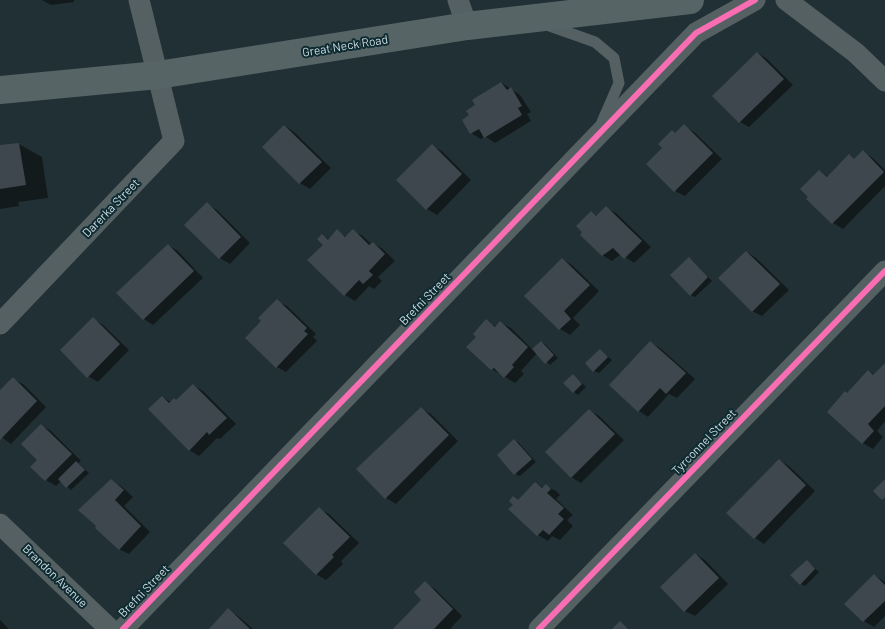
<!DOCTYPE html>
<html>
<head>
<meta charset="utf-8">
<style>
  body { margin:0 }
  canvas { display:block; background:#213035 }
</style>
</head>
<body>
<canvas width="885" height="629"></canvas>
<script>
const ctx = document.querySelector('canvas').getContext('2d');
ctx.lineJoin = 'round';
function fill(path, color) { ctx.fillStyle = color; ctx.fill(path, 'evenodd'); }
const toPath = rows => new Path2D(rows.map(r => 'M' + r).join(''));
function strokePath(path, color, width, dash) { ctx.strokeStyle = color; ctx.lineWidth = width; ctx.lineCap = dash ? 'butt' : 'round'; ctx.setLineDash(dash || []); ctx.stroke(path); }
function drawText(font, color, halo, rows, align = 'center') {
  ctx.font = font + ' Barlow,sans-serif'; ctx.lineWidth = 4; ctx.setLineDash([]); ctx.textBaseline = 'middle'; ctx.strokeStyle = halo; ctx.fillStyle = color; for (const [text, x, y, turn = 0] of rows) {
    ctx.save(); ctx.translate(x, y); ctx.rotate((+turn || 0) * Math.PI / 180); ctx.textAlign = isNaN(turn) ? turn : align; if (halo) ctx.strokeText(text, 0, 0); ctx.fillText(text, 0, 0); ctx.restore();
  }
}
fill(toPath([
  [42,0,74,0,74,2,51,5],
  [758,53,767,59,793,85,749,127,740,122],
  [502,83,520,95,531,112,527,114,531,121,495,143,485,136,481,139,471,133,470,116,477,105],
  [285,126,294,132,331,168,310,189,300,183,264,147],
  [684,126,694,132,722,159,685,196,675,191,676,134],
  [19,144,42,157,48,198,18,202,19,206,0,209,0,147],
  [432,146,442,151,471,180,437,215,427,209],
  [863,152,873,158,885,170,885,186,843,229,833,223,819,171,829,177,849,156,855,160],
  [207,204,217,210,250,243,230,264,220,258,186,225],
  [606,208,616,213,651,247,634,263,621,254,612,261,602,255,584,232,591,213,597,216],
  [337,231,347,237,353,231,363,236,372,245,373,243,383,249,395,261,378,277,382,281,374,289,369,286,355,301,345,295,309,260,325,245,322,236,329,240],
  [168,245,178,251,203,278,153,325,144,319],
  [747,252,756,258,789,290,762,316,752,311],
  [689,258,693,261,712,281,695,297,690,295],
  [562,259,572,265,599,291,573,318,580,325,570,335,560,329],
  [277,301,287,306,316,334,313,337,317,341,286,372,277,367,263,321],
  [94,319,103,325,129,350,98,382,88,376],
  [487,321,497,327,501,323,511,328,533,350,542,342,546,345,558,358,550,365,537,353,521,371,524,374,515,383,492,369,478,337],
  [650,342,660,348,695,379,677,398,669,394,648,417,639,411],
  [600,350,612,360,599,373,594,371],
  [885,364,885,421,877,431,883,437,873,449,863,443,848,394,869,372,875,375],
  [573,375,586,387,578,395,574,392],
  [13,379,23,384,46,407,11,444,0,436,0,392],
  [193,385,203,391,236,424,220,439,217,438,199,456,189,450,162,397,171,402,177,401],
  [421,409,431,414,458,441,396,504,386,498,358,469],
  [589,410,599,416,624,440,581,483,571,477],
  [41,425,51,431,81,461,78,463,89,473,71,490,61,481,56,486,46,480,32,467,39,460],
  [514,440,519,443,536,462,520,476,515,474],
  [779,460,789,466,815,491,764,544,755,538],
  [112,481,121,486,133,497,124,506,150,532,129,554,119,549],
  [535,483,544,488,546,486,556,491,560,495,556,499,573,515,567,520,573,526,560,540,552,536,548,541,538,535,519,501],
  [319,509,329,514,359,543,341,561,343,564,326,580,316,574],
  [695,554,705,560,728,584,695,616,685,611],
  [807,562,819,572,805,586,800,584],
  [874,575,885,582,885,616,874,627,864,621,846,604],
  [425,583,435,589,462,616,450,629,394,629,423,600],
  [229,610,238,616,253,629,211,629],
  [0,620,9,629,0,629]
]), '#0007');
fill(toPath([
  [757,52,784,79,739,123,712,96],
  [501,82,507,90,511,87,522,106,518,108,522,115,484,138,479,129,470,134,462,120,469,115,466,111,475,105,472,100],
  [684,124,713,153,674,192,646,164,662,148,658,144,672,130,675,133],
  [284,125,322,162,299,184,262,147],
  [19,143,26,185,0,189,0,145],
  [432,144,462,174,426,210,396,180],
  [863,150,884,172,832,224,806,199,808,197,800,189,819,170,827,177,849,154,854,159],
  [207,202,241,237,219,259,184,225],
  [606,206,642,241,624,259,613,248,602,256,580,235,582,232,576,226,591,211,596,216],
  [337,229,345,237,353,229,369,245,373,242,385,254,369,271,373,275,363,284,359,280,344,296,307,260,323,245,317,239,322,234,328,240],
  [168,244,194,271,143,320,116,293],
  [746,251,780,284,752,312,718,278],
  [689,257,708,277,690,296,670,275],
  [562,258,590,285,564,311,571,319,559,330,524,296],
  [277,299,307,328,304,331,308,334,276,368,245,338,261,321,258,318],
  [93,317,120,344,87,378,60,350],
  [486,319,495,327,500,321,528,347,512,365,514,367,504,378,494,368,491,370,466,347,476,337,473,334],
  [541,341,554,355,545,364,532,349],
  [650,341,686,373,666,394,660,388,638,412,609,385],
  [600,349,608,357,593,372,585,363],
  [885,363,885,406,868,424,874,431,862,444,827,412,845,391,847,393,868,370,873,375],
  [573,374,582,384,573,393,563,383],
  [13,377,37,401,0,440,0,390],
  [193,384,227,418,209,435,207,432,189,451,148,409,162,396,169,403,174,398,176,400],
  [421,407,449,435,385,499,356,469],
  [589,409,615,434,571,478,545,452],
  [41,424,72,454,45,481,30,467,37,460,21,444],
  [514,439,532,459,514,475,497,455],
  [779,459,806,485,754,539,726,513],
  [76,461,85,470,66,488,58,479],
  [111,479,124,490,115,500,141,526,119,550,95,528,96,526,78,510],
  [885,479,885,497,882,500,873,491],
  [535,482,542,488,546,484,551,489,547,493,564,508,558,514,564,519,549,535,543,530,537,536,508,509,513,505,509,501,513,496,518,500],
  [319,507,350,537,332,555,334,557,316,575,283,543],
  [695,553,719,578,684,612,660,587],
  [807,560,815,569,800,585,790,575],
  [874,574,885,585,885,601,863,622,844,604],
  [425,581,453,609,434,629,393,629,421,600,414,592],
  [228,608,250,629,209,629],
  [620,621,628,629,612,629]
]), '#3d474d');
strokePath(toPath([
  [544,24,595,42,614,58,619,83,602,122]
]), '#556063', 11);
strokePath(toPath([
  [458,0,467,26],
  [786,0,856,53,885,81],
  [0,324,174,141,139,0],
  [0,524,110,629],
  [123,629,696,33,755,0],
  [539,629,885,271]
]), '#556063', 21);
strokePath(toPath([
  [0,90,158,75,467,26,690,0]
]), '#576466', 28);
strokePath(toPath([
  [123,629,696,33,755,0],
  [539,629,885,271]
]), '#f96db3', 6);
drawText('12px', '#cddde2', '#0f2b32', [
  ["Great Neck Road",345,46,-9],
  ["Darerka Street",111,208,-46],
  ["Brefni Street",425,299,-46],
  ["Tyrconnel Street",704,442,-46],
  ["Brandon Avenue",55,576,44],
  ["Brefni Street",144,591,-46]
]);
</script>
</body>
</html>
